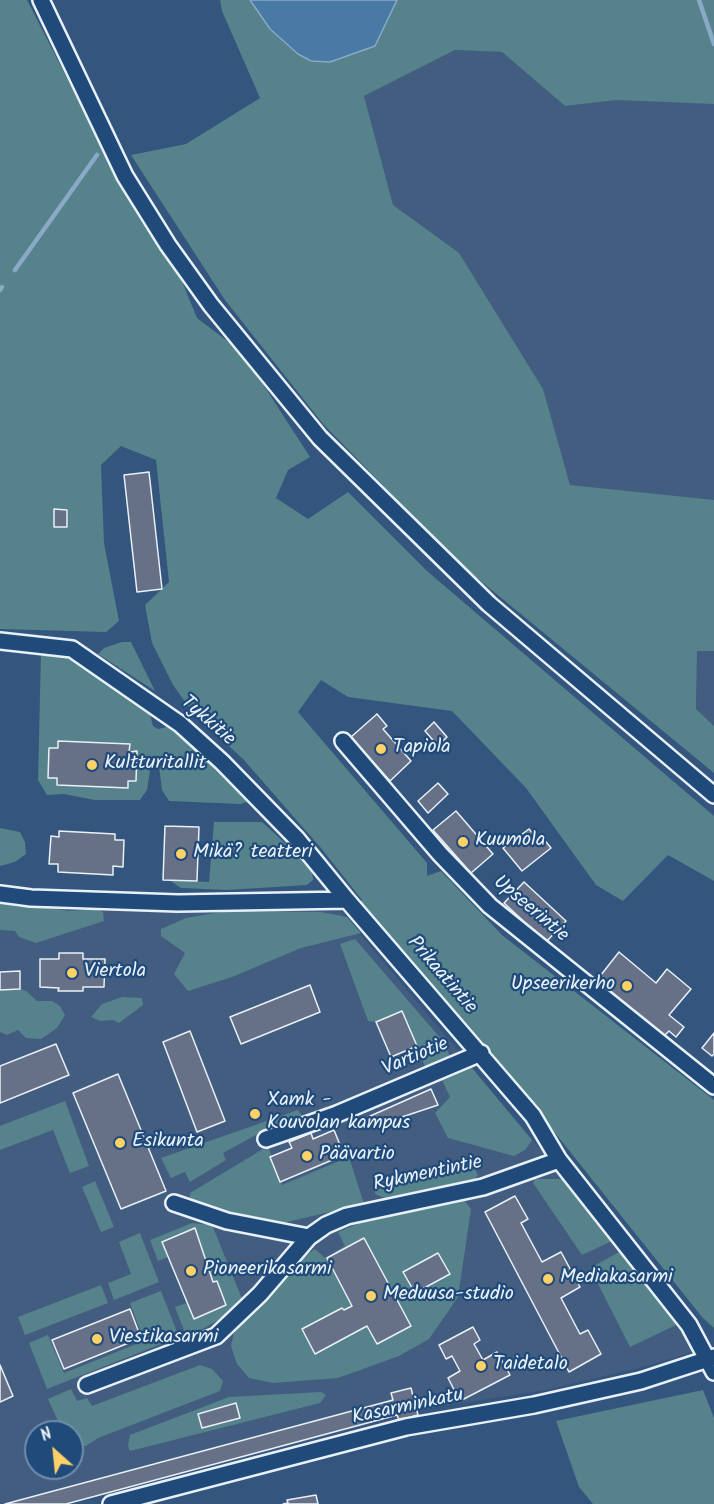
<!DOCTYPE html>
<html>
<head>
<meta charset="utf-8">
<style>
  body { margin:0 }
  #map { position:relative; width:714px; height:1504px; overflow:hidden; background:#34557e; font-family:Kalam,sans-serif }
  canvas { display:block }
  .north { position:absolute; left:24px; top:1420px; width:60px; height:60px; box-sizing:border-box; background:#1f4a7a; border:2px solid #6f8dac; border-radius:50%; rotate:333deg; font-size:16px; font-weight:700; line-height:24px; text-align:center; color:#e8f1f8 }
  .north::after { content:''; display:block; margin:auto; width:21px; height:27px; background:#ffd166; clip-path:polygon(50% 0,100% 100%,50% 72%,0 100%) }
</style>
</head>
<body>
<div id="map">
<canvas width="714" height="1504"></canvas>
<div class="north">N</div>
</div>
<script>
const ctx = document.querySelector('canvas').getContext('2d');
ctx.lineJoin = 'round';
function fill(path, color) { ctx.fillStyle = color; ctx.fill(path, 'evenodd'); }
const toPath = rows => new Path2D(rows.map(r => 'M' + r).join(''));
function strokePath(path, color, width, dash) { ctx.strokeStyle = color; ctx.lineWidth = width; ctx.lineCap = dash ? 'butt' : 'round'; ctx.setLineDash(dash || []); ctx.stroke(path); }
function drawText(font, color, halo, rows, align = 'center') {
  ctx.font = font + ' Kalam,sans-serif'; ctx.lineWidth = 4.5; ctx.setLineDash([]); ctx.textBaseline = 'middle'; ctx.strokeStyle = halo; ctx.fillStyle = color; for (const [text, x, y, turn = 0] of rows) {
    ctx.save(); ctx.translate(x, y); ctx.rotate((+turn || 0) * Math.PI / 180); ctx.textAlign = isNaN(turn) ? turn : align; if (halo) ctx.strokeText(text, 0, 0); ctx.fillText(text, 0, 0); ctx.restore();
  }
}
fill(toPath([
  [455,50,502,52,565,106,714,88,714,613,561,484,393,205,364,96],
  [697,650,714,651,714,726,696,709],
  [0,906,340,910,682,1318,695,1351,654,1364,546,1390,431,1408,69,1504,0,1504],
  [36,1432,72,1432,72,1468,36,1468]
]), '#435d80');
fill(toPath([
  [0,0,27,0,132,205,179,274,197,318,230,343,257,375,310,457,288,470,276,498,308,519,348,492,427,571,714,816,714,881,668,855,623,901,596,885,526,788,452,711,348,697,321,680,298,712,427,863,427,876,441,871,502,935,714,1100,714,1328,702,1317,480,1039,360,902,362,900,321,848,243,759,193,713,173,685,152,643,145,605,169,582,156,460,121,446,101,465,104,543,119,621,106,632,0,629],
  [220,0,714,0,714,104,617,100,565,106,502,52,455,50,364,96,393,205,459,253,543,389,570,485,714,500,714,651,697,651,696,709,714,726,714,773,460,564,323,424,225,300,131,155,186,144,260,98,222,11],
  [122,642,131,642,155,691,98,654,104,648],
  [41,652,57,653,74,661,150,714,153,726,158,729,167,727,195,749,249,801,241,804,169,801,162,790,159,766,151,764,147,790,140,800,94,800,64,794,47,795,38,780],
  [214,822,262,822,296,853,312,872,313,880,307,885,227,890,181,888,169,880,209,882],
  [0,828,20,832,25,842,26,854,15,862,0,866],
  [0,902,18,907,29,904,69,911,97,909,103,912,104,921,36,943,19,937,15,931,0,930],
  [227,911,321,912,347,917,361,933,301,948,232,977,188,991,174,974,185,953,161,936,161,929,186,918],
  [355,939,442,1040,451,1058,426,1069,402,1011,376,1022,368,1021,340,944],
  [15,987,26,991,37,1001,52,1001,60,1006,65,1015,57,1028,41,1039,26,1038,18,1030,7,1035,0,1032,0,989],
  [122,997,142,998,143,1005,119,1023,113,1020,100,1021,91,1017,102,1004],
  [472,1068,532,1140,525,1150,514,1156,448,1138,435,1113,450,1097,442,1080],
  [65,1101,89,1166,70,1173,53,1130,0,1150,0,1126],
  [298,1110,302,1116,265,1130,223,1153,226,1160,190,1182,185,1172,171,1178,161,1158],
  [268,1146,282,1185,349,1157,364,1204,274,1225,194,1206,190,1203,190,1193],
  [451,1163,475,1169,478,1175,475,1179,385,1198,375,1194,376,1182],
  [535,1179,565,1179,614,1240,582,1255,533,1183],
  [95,1181,114,1227,101,1232,82,1187],
  [464,1200,471,1209,458,1297,429,1339,399,1356,338,1378,273,1383,249,1378,237,1364,231,1346,234,1333,299,1260,315,1249,325,1258,345,1246,338,1232,372,1218,440,1203],
  [192,1223,212,1225,243,1301,229,1314,192,1335,185,1333,175,1307,187,1303,194,1318,226,1305,217,1281,213,1282,195,1229,162,1241,168,1257,158,1261,150,1240],
  [140,1233,159,1282,114,1300,108,1283,131,1274,119,1242],
  [623,1250,678,1324,630,1347,590,1268],
  [101,1285,108,1303,25,1335,18,1317],
  [161,1291,179,1337,47,1389,29,1343,48,1335,64,1373,144,1341,130,1303],
  [200,1365,212,1369,223,1381,220,1391,98,1438,86,1446,77,1446,72,1443,72,1432,63,1432,48,1399,71,1389,77,1401,87,1398,92,1406],
  [703,1390,714,1418,714,1504,593,1504,579,1487,556,1421],
  [321,1392,326,1395,320,1403,130,1451,128,1446,130,1435,229,1397]
]), '#55828b');
const water = toPath([
  [250,0,397,0,375,46,330,62,311,61,298,54,270,29,250,0]
]);
fill(water, '#4979a5');
strokePath(water, '#89a9c6', 1.5);
strokePath(toPath([
  [699,0,714,44],
  [15,270,97,155],
  [0,290,2,287]
]), '#89a9c6', 4.5);
const building = toPath([
  [149,472,162,589,137,592,124,475,149,472],
  [54,509,67,510,67,527,54,527,54,509],
  [377,714,387,726,383,729,411,761,390,781,351,737,377,714],
  [434,722,447,737,438,746,425,731,434,722],
  [58,741,130,744,129,752,137,751,136,781,128,781,128,788,57,785,57,778,48,778,49,748,58,748,58,741],
  [438,783,448,794,428,813,418,801,438,783],
  [456,811,493,854,471,873,433,830,456,811],
  [165,826,199,827,197,881,163,880,165,826],
  [529,829,538,840,542,837,551,848,522,871,503,848,529,829],
  [59,831,115,834,115,840,124,840,123,867,113,866,113,875,58,872,58,864,49,864,51,836,59,837,59,831],
  [524,882,566,921,546,942,504,903,524,882],
  [619,952,656,983,667,969,691,989,669,1015,684,1027,676,1037,669,1031,664,1036,597,980,619,952],
  [59,953,83,953,83,959,105,959,104,987,83,987,83,991,58,991,59,988,40,987,40,959,59,959,59,953],
  [20,971,20,989,0,990,0,972,20,971],
  [310,985,320,1012,241,1044,230,1017,310,985],
  [402,1011,417,1046,391,1057,376,1022,402,1011],
  [190,1031,225,1121,197,1132,163,1042,190,1031],
  [714,1033,714,1054,712,1056,702,1048,714,1033],
  [56,1044,69,1075,0,1103,0,1066,56,1044],
  [118,1074,166,1191,121,1209,73,1093,118,1074],
  [431,1089,438,1105,372,1127,368,1117,431,1089],
  [334,1130,344,1155,280,1182,270,1157,292,1148,289,1142,311,1133,313,1139,334,1130],
  [515,1196,528,1219,521,1223,542,1262,561,1252,580,1287,561,1298,580,1334,588,1330,601,1354,569,1372,485,1212,515,1196],
  [195,1228,213,1282,217,1281,226,1305,194,1319,162,1242,195,1228],
  [364,1238,411,1326,377,1344,367,1326,315,1354,302,1329,342,1308,344,1310,352,1306,327,1258,364,1238],
  [438,1253,450,1274,415,1293,403,1272,438,1253],
  [130,1309,141,1338,64,1369,52,1340,130,1309],
  [473,1327,480,1340,474,1344,483,1360,497,1352,510,1375,460,1401,448,1378,460,1371,452,1356,446,1359,439,1345,473,1327],
  [0,1365,13,1396,0,1402,0,1365],
  [411,1388,418,1415,399,1420,397,1415,66,1504,5,1504,393,1400,391,1393,411,1388],
  [236,1403,240,1418,202,1428,198,1414,236,1403],
  [316,1495,318,1504,283,1504,288,1503,287,1500,316,1495]
]);
fill(building, '#667086');
strokePath(building, '#e8f1f8', 1.5);
const street = toPath([
  [41,0,125,176,168,245,211,305,320,438,489,604,714,795],
  [0,641,72,649,180,724,222,762,297,839,347,900],
  [343,741,440,854,490,906,714,1086],
  [0,894,31,898,178,903,347,900,533,1116,559,1160,689,1325,714,1372],
  [266,1139,337,1114,481,1053],
  [309,1237,326,1225,347,1216,483,1187,559,1160],
  [87,1385,216,1336,260,1294,309,1237,227,1221,174,1203],
  [111,1504,406,1427,534,1405,641,1381,714,1357]
]);
strokePath(street, '#e8f1f8', 20);
strokePath(street, '#1f4a7a', 15);
for (const [x, y, r, color] of [
  [381,749,6,"#ffd166"],
  [92,765,6,"#ffd166"],
  [463,842,6,"#ffd166"],
  [181,854,6,"#ffd166"],
  [72,973,6,"#ffd166"],
  [627,986,6,"#ffd166"],
  [255,1114,6,"#ffd166"],
  [120,1143,6,"#ffd166"],
  [307,1156,6,"#ffd166"],
  [191,1271,6,"#ffd166"],
  [548,1279,6,"#ffd166"],
  [371,1296,6,"#ffd166"],
  [97,1339,6,"#ffd166"],
  [481,1366,6,"#ffd166"]
]) { const dot = new Path2D(); dot.arc(x, y, r, 0, 2 * Math.PI); ctx.fillStyle = color; ctx.fill(dot); strokePath(dot, '#1f4a7a', 2); }
drawText('20px', '#e8f1f8', '#1f4a7a', [
  ["Tykkitie",207,722,41],
  ["Upseerintie",530,910,40],
  ["Prikaatintie",441,976,49],
  ["Vartiotie",416,1058,-23],
  ["Rykmentintie",428,1175,-12],
  ["Kasarminkatu",408,1408,-12]
]);
drawText('20px', '#e8f1f8', '#1f4a7a', [
  ["Tapiola",393,749],
  ["Kultturitallit",104,765],
  ["Kuumola",475,842],
  ["Mikä? teatteri",193,854],
  ["Viertola",84,973],
  ["Upseerikerho",615,986,"right"],
  ["Xamk -",267,1102],
  ["Kouvolan kampus",267,1125],
  ["Esikunta",132,1143],
  ["Päävartio",319,1156],
  ["Pioneerikasarmi",203,1271],
  ["Mediakasarmi",560,1279],
  ["Meduusa-studio",383,1296],
  ["Viestikasarmi",109,1339],
  ["Taidetalo",493,1366]
], 'left');
</script>
</body>
</html>
